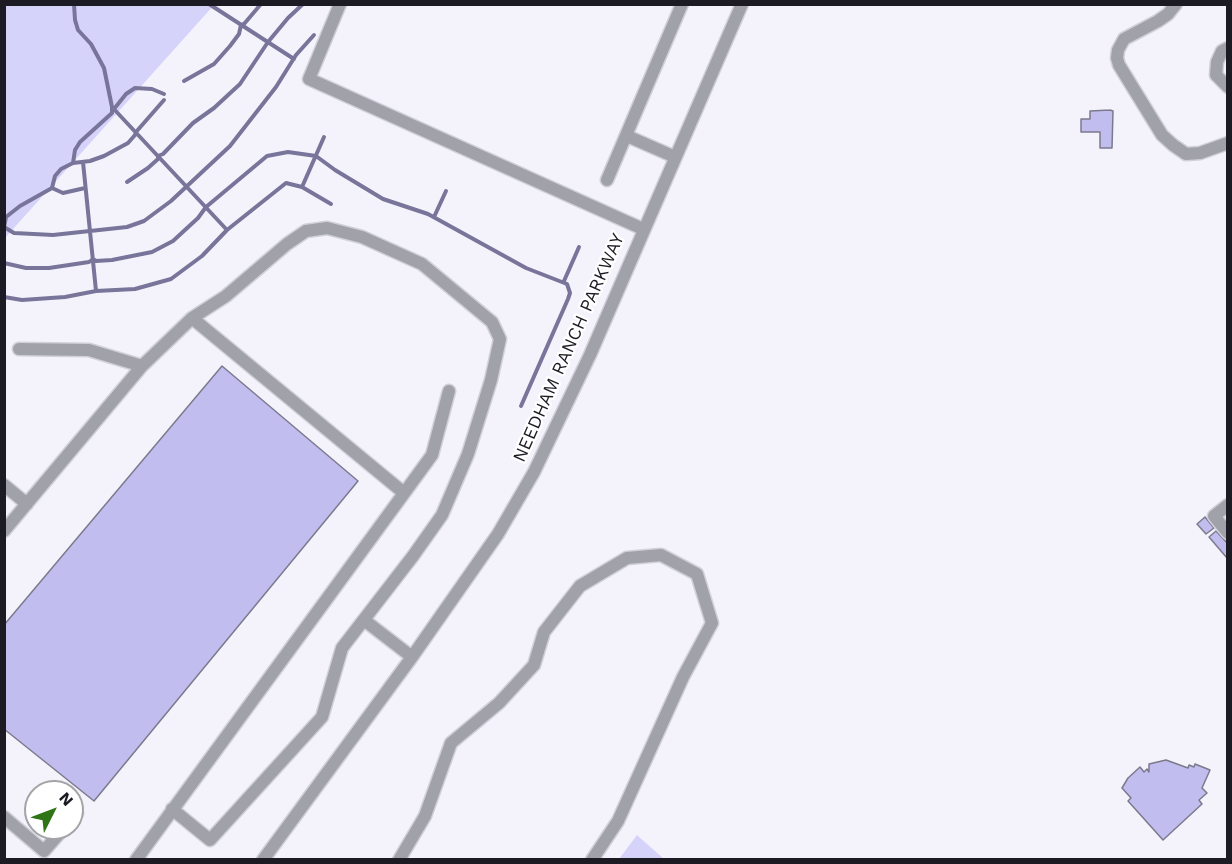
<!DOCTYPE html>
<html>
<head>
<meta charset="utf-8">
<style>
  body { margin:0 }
  #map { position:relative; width:1232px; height:864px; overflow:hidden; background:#f4f3fc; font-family:"Work Sans",sans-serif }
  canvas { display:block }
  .frame { position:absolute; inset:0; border:6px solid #1c1b23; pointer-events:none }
  .north { position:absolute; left:24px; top:780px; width:60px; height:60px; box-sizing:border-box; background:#fff; border:2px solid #a4a4a7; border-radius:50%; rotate:48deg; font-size:16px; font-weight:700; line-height:24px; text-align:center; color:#1c1b23 }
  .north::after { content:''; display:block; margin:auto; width:21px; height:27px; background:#307515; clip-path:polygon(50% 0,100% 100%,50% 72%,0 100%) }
</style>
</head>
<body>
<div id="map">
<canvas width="1232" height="864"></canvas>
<div class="frame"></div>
<div class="north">N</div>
</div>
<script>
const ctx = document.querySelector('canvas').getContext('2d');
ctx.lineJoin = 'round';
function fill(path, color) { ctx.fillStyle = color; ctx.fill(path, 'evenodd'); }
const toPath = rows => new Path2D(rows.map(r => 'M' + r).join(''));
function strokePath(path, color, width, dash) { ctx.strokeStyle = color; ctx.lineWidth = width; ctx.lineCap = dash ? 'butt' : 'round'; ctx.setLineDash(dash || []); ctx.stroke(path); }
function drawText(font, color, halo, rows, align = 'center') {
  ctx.font = font + ' "Work Sans",sans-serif'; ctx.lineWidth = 4.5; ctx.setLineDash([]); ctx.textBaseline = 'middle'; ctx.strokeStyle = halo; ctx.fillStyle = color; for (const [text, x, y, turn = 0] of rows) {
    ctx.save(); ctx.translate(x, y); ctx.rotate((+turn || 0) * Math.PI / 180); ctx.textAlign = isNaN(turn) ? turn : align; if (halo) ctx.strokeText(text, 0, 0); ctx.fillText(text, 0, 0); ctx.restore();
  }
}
fill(toPath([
  [5,4,214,5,5,238,4,5],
  [637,835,664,859,619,859]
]), '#d6d3fb');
strokePath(toPath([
  [74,4,75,20,78,30,91,44,104,68,112,107,227,230],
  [209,4,294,59],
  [184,81,214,64,230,46,239,34,241,25,244,24,261,4],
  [112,107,112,113,80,142,75,150,73,163,61,169,55,176,52,188,20,206,6,217,4,227,14,233,53,235,127,227,144,221,171,201,230,146,276,87,296,55,314,35],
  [114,109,126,94,135,88,152,89,164,94],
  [83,162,96,291],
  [73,163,90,161,104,156,128,143,135,135,136,132,164,100],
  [127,182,148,168,158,159,158,156,163,154,193,123,214,108,240,84,268,42,288,18,303,4],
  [302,187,324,137],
  [52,188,63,193,85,188],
  [434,217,446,191],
  [4,263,26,268,49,268,89,262,93,259,96,261,112,260,152,252,173,241,198,218,206,207,267,156,288,152,316,156,335,170,383,199,428,214,526,268,567,284,570,293,568,299,521,406],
  [564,281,579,247],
  [4,297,22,300,65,297,96,291,135,289,171,279,202,256,227,230,286,183,302,187,331,204]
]), '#79759a', 4);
const building = toPath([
  [1110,110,1113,111,1112,148,1100,148,1100,132,1081,132,1081,119,1090,119,1090,111,1110,110],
  [222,366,358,481,94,801,4,729,4,625,222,366],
  [1205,517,1214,528,1206,534,1197,524,1205,517],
  [1216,531,1228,544,1227,558,1209,537,1216,531],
  [1166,760,1188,768,1189,765,1194,767,1195,764,1210,770,1202,788,1207,793,1199,800,1202,804,1163,840,1128,801,1131,798,1122,788,1128,778,1140,767,1144,772,1147,769,1149,772,1149,764,1166,760]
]);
fill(building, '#c1bdef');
strokePath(building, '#7b7a8d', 1.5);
const minor = toPath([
  [340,4,309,79,643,229],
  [1176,4,1168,14,1158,21,1124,39,1118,50,1117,58,1119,65,1162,135,1173,145,1186,154,1200,153,1228,143],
  [1228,48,1222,51,1217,62,1216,75,1228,87],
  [627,136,675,157],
  [607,180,682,4],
  [192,318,404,493],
  [19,349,89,350,142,366],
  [4,485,27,504],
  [1228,505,1214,516,1228,533],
  [4,531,142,366,192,318,226,296,287,244,306,231,327,228,362,237,422,264,492,322,500,339,491,380,468,454,442,515,413,556,342,648,322,717,210,840,172,809],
  [364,620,412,657],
  [4,817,44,851,64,828],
  [72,818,77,813],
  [136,860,432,455,449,391],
  [263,860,412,657,498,534,534,472,590,355,742,4],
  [399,860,425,816,451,743,499,703,534,665,544,632,580,586,627,558,661,555,697,574,712,623,683,677,618,821,592,860]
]);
strokePath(minor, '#d1d0d9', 15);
strokePath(minor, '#a1a1aa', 12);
drawText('18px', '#1c1b23', '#fff', [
  ["NEEDHAM RANCH PARKWAY",569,348,-66]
]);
</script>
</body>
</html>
